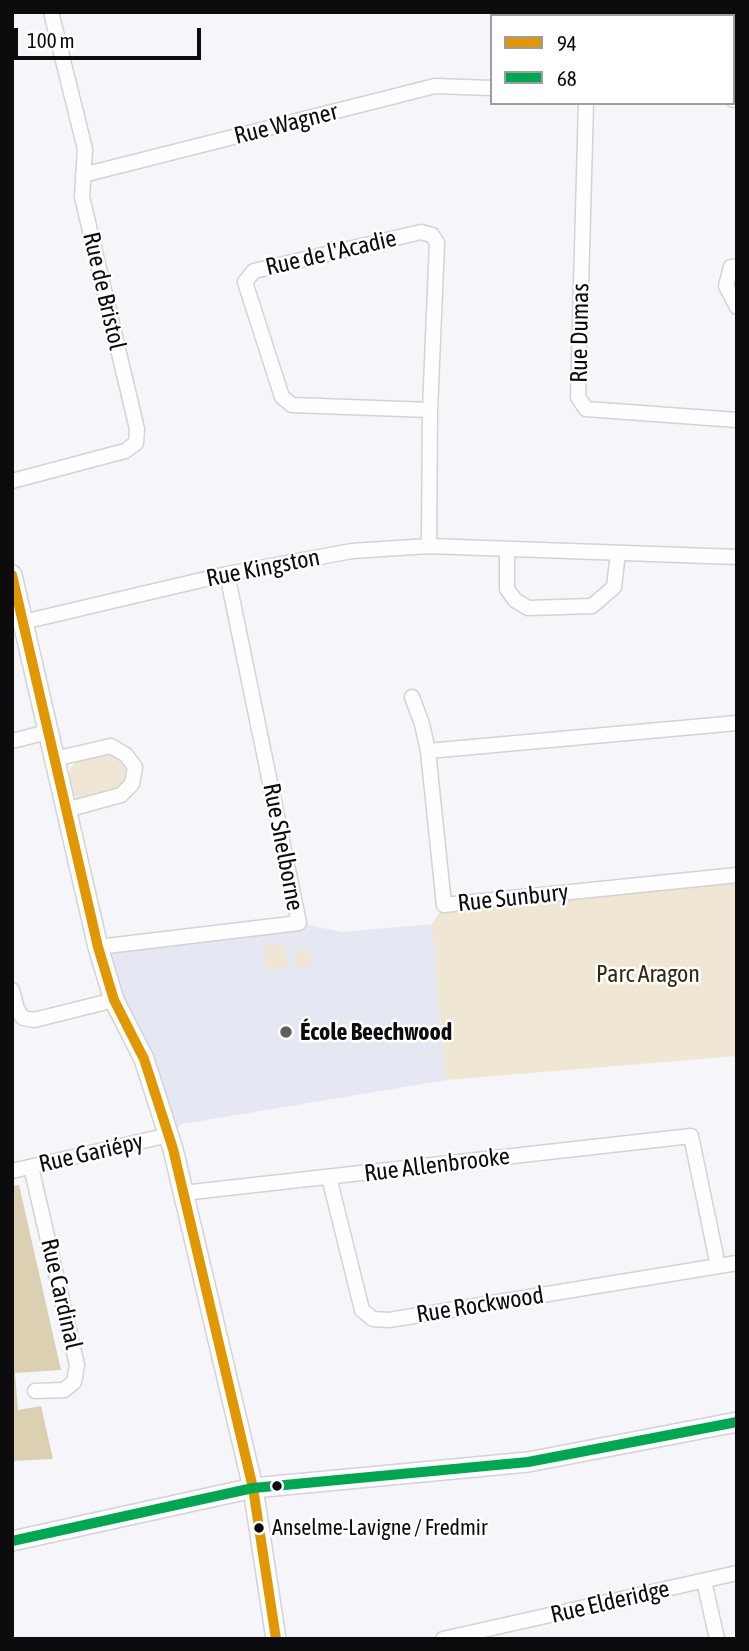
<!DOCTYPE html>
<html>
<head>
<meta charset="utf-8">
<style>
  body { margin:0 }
  #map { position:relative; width:749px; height:1651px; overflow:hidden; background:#f5f5fa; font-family:"Asap Condensed",sans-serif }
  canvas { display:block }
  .frame { position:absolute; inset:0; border:14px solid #0c0c0f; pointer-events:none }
  .legend { position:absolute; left:490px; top:14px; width:245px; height:91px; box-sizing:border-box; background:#fff; border:2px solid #9e9e9f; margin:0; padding:9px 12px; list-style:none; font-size:21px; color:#0c0c0f }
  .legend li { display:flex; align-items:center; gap:14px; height:35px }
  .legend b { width:35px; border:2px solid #9e9e9f }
  .scale { position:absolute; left:14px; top:28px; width:187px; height:32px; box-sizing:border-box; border:4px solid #0c0c0f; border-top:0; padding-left:9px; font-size:21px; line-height:24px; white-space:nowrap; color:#0c0c0f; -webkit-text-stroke:5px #fff; paint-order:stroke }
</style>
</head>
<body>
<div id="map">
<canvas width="749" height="1651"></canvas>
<div class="frame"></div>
<ul class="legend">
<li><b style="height:9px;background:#e09702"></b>94</li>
<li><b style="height:9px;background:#00a651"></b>68</li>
</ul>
<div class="scale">100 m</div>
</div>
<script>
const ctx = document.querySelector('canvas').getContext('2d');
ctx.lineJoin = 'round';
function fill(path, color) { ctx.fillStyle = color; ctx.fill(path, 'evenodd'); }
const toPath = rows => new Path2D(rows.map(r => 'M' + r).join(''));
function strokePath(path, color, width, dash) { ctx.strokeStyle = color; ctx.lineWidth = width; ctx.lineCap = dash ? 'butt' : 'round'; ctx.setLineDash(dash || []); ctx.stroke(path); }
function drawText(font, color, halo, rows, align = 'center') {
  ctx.font = font + ' "Asap Condensed",sans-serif'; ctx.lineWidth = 5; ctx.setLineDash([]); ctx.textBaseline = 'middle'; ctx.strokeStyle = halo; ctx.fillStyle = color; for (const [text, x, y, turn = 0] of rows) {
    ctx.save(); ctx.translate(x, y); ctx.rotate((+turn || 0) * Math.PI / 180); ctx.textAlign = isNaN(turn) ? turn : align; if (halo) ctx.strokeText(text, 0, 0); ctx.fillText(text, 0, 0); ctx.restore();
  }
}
fill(toPath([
  [299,923,342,932,432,924,446,1080,182,1124,169,1135,98,947]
]), '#e5e7f2');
fill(toPath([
  [107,752,113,753,120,758,125,766,128,774,124,783,117,791,78,800,74,795,69,773,71,767,76,762],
  [737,875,737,1056,446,1080,432,924,444,905],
  [285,944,288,968,267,970,264,946],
  [309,949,311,966,297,968,295,951]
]), '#efe7d4');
fill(toPath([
  [19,1185,61,1370,15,1373,18,1410,41,1406,53,1459,12,1461,12,1186]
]), '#dbd0b2');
const street = toPath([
  [733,100,737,100],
  [586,103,578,397,586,409,737,420],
  [83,175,435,86,492,88],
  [737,267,731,267,726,286,737,307],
  [12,481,125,451,136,443,137,429,82,197,85,149,51,12],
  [429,546,430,410,437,243,432,235,421,232,254,271,245,282,282,397,292,405,430,410],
  [507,549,507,589,515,600,528,608,592,606,614,587,618,553],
  [23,622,227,574,352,551,429,546,737,557],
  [412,697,422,724,428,751,444,905,737,875],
  [12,741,48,732],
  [428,751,737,723],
  [54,759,111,746,126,755,135,767,132,784,121,795,66,810],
  [98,947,299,923,227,574],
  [12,990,17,1009,23,1018,34,1020,114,1000],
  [31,1167,77,1365,74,1382,64,1390,35,1391],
  [12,1171,169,1135],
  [329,1177,362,1310,373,1319,389,1320,737,1263],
  [183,1193,691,1136,718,1266],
  [704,1581,717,1639],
  [443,1639,737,1573]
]);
const secondary = toPath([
  [12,575,98,947,114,1000,144,1059,173,1149,253,1488,276,1639],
  [12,1541,253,1488,528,1462,737,1422]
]);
strokePath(street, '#d3d3d6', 17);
strokePath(secondary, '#d3d3d6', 22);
strokePath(street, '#fefefe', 14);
strokePath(secondary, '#fefefe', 19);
strokePath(toPath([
  [12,575,98,947,114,1000,144,1059,173,1149,253,1488,276,1639]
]), '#e09702', 10);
strokePath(toPath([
  [12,1541,253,1488,528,1462,737,1422]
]), '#00a651', 10);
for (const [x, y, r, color] of [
  [286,1032,7,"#5e5e61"],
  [277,1486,6,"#0c0c0f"],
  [259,1528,6,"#0c0c0f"]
]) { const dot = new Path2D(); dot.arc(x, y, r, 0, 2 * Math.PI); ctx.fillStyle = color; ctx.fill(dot); strokePath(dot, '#fff', 2.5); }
drawText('22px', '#0c0c0f', '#fff', [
  ["Anselme-Lavigne / Fredmir",272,1528]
], 'left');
drawText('24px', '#0c0c0f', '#fff', [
  ["Rue Wagner",286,124,-14],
  ["Rue de l'Acadie",331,253,-13],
  ["Rue de Bristol",104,291,77],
  ["Rue Dumas",580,333,-89],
  ["Rue Kingston",263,568,-11],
  ["Rue Shelborne",283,847,79],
  ["Rue Sunbury",513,898,-6],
  ["Rue Gariépy",91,1153,-13],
  ["Rue Allenbrooke",437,1165,-7],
  ["Rue Cardinal",61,1294,77],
  ["Rue Rockwood",480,1305,-9],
  ["Rue Elderidge",610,1602,-13]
]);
drawText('24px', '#32290e', '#fff', [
  ["Parc Aragon",648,974]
]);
drawText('bold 24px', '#0c0c0f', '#fff', [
  ["École Beechwood",300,1032]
], 'left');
</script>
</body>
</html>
